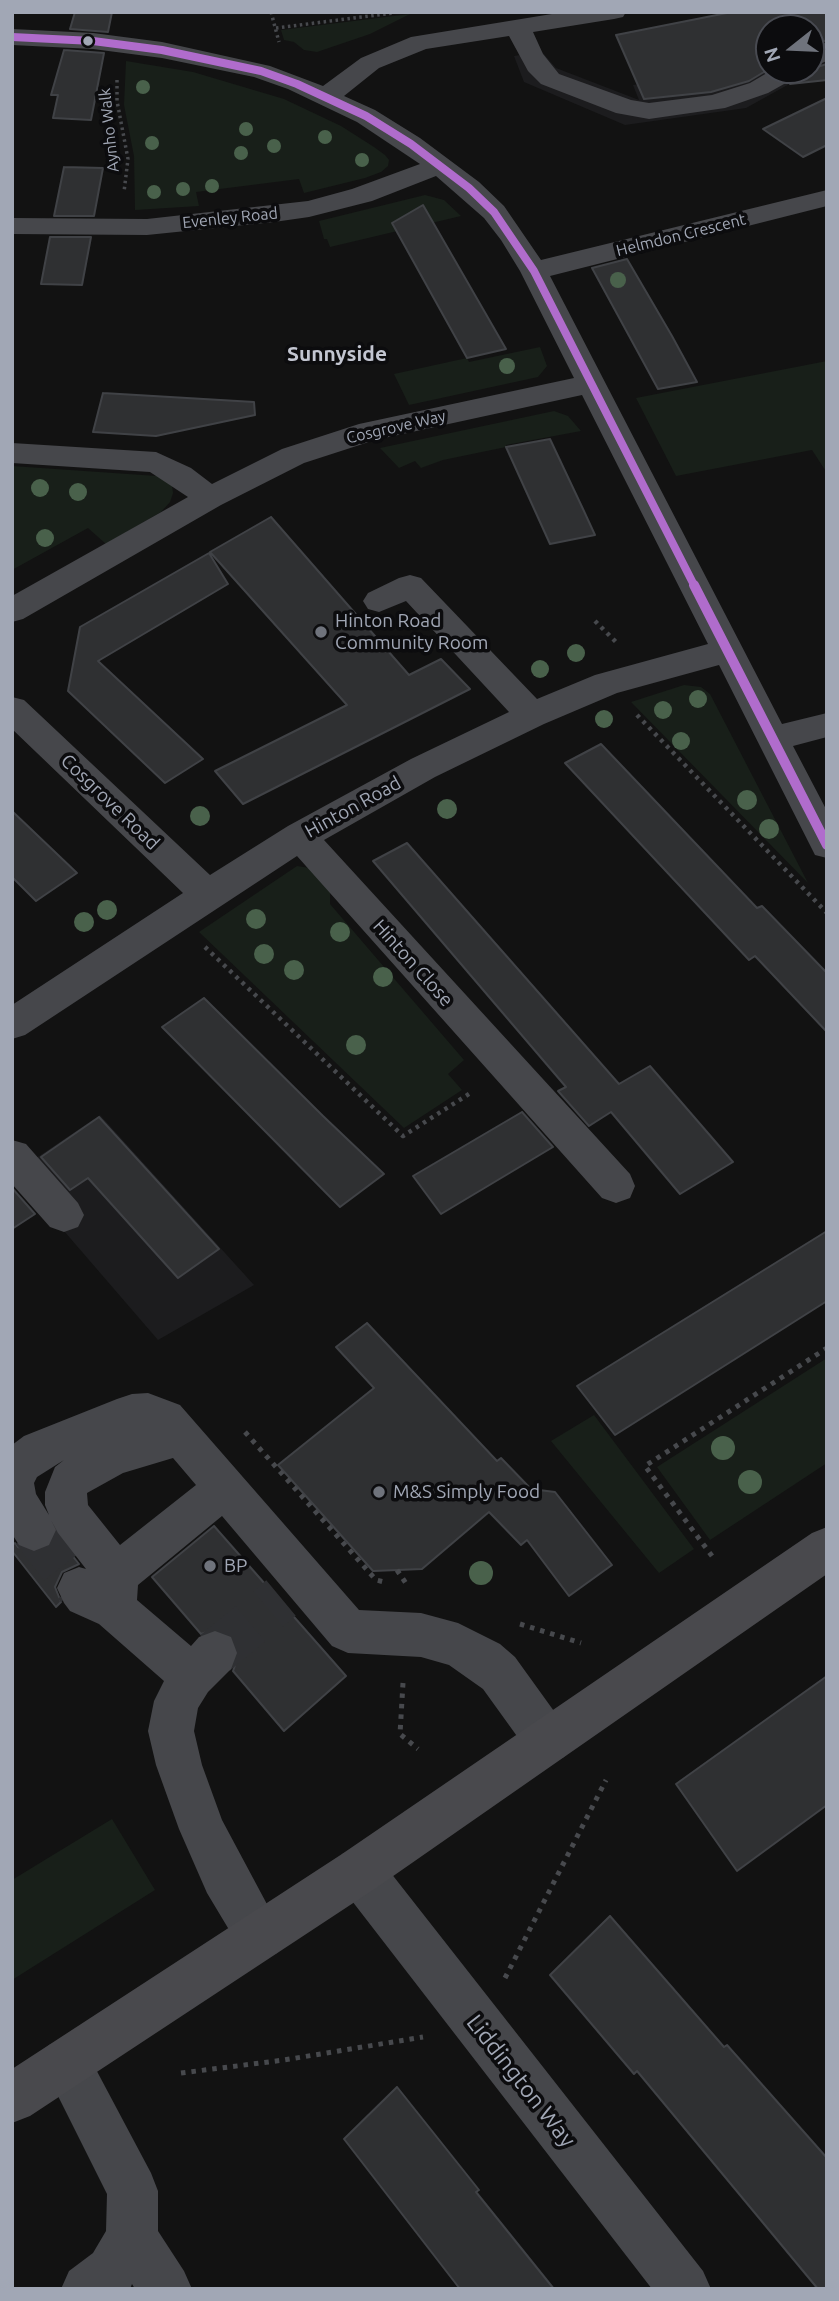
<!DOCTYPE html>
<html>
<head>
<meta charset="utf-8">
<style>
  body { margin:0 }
  #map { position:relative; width:839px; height:2301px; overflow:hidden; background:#121212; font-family:Ubuntu,sans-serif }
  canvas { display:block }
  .frame { position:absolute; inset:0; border:14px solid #a1a7b5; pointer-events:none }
  .north { position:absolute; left:755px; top:14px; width:70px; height:70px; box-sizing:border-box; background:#0c0c0e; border:2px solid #484a51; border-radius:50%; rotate:252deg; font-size:19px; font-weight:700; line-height:28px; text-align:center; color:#a1a7b5 }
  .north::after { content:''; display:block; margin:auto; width:24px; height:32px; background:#6f737c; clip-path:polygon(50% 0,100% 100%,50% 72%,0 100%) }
</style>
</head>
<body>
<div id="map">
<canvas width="839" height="2301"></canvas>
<div class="frame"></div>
<div class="north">N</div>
</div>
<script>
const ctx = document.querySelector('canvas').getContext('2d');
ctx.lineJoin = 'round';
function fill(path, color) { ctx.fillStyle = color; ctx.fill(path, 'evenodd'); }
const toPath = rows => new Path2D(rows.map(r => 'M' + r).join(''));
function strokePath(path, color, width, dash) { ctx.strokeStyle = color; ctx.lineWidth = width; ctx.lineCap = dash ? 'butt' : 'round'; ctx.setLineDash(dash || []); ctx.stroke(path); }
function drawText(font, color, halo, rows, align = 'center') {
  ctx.font = font + ' Ubuntu,sans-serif'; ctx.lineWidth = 7; ctx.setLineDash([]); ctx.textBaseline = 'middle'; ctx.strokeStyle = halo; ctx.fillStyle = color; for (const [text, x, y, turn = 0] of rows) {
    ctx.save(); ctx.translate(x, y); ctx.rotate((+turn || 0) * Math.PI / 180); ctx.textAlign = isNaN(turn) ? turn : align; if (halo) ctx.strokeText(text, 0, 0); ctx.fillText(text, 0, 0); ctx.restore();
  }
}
fill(toPath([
  [827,12,827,63,746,108,625,125,524,82,514,56,542,52,556,68,639,100,633,85,717,75,769,45,769,70,811,70,811,28],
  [100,1115,254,1285,158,1340,14,1173]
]), '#1c1c1e');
fill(toPath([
  [410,14,370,34,317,52,304,50,294,42,284,40,281,30],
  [126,61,193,72,284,99,341,126,374,147,385,155,389,160,388,166,381,172,365,178,304,193,299,179,196,192,199,206,135,210,134,156,124,105],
  [425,195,444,200,461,216,330,247,327,239,324,239,319,221],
  [540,347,547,366,538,377,409,405,394,374,467,358,469,362],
  [827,361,827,473,812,450,676,476,636,398],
  [554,411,568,416,581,431,506,445,506,447,443,460,421,468,415,461,399,468,380,448],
  [12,466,157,476,172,485,173,493,170,502,161,512,106,544,88,528,12,570],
  [684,685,701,687,710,694,808,883,631,702],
  [297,866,310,868,330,882,330,904,464,1060,448,1074,462,1090,404,1128,199,932],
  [827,1358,827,1463,710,1540,657,1467],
  [594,1415,694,1549,659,1573,551,1441],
  [112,1819,155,1890,12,1980,12,1880]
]), '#181f19');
const building = toPath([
  [75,12,112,12,108,32,70,29,75,12],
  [732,12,827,12,827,40,811,46,811,28,769,28,769,69,749,81,711,92,644,99,616,35,732,12],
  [64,50,104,53,91,120,53,118,58,95,51,95,64,50],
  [827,64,827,80,790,84,801,77,807,70,827,64],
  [827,98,827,145,803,157,763,129,827,98],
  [64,167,103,168,94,216,54,216,64,167],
  [423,205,483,309,506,349,467,358,392,223,423,205],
  [50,237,91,237,82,285,41,284,50,237],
  [627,259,672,336,697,382,658,389,592,268,627,259],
  [103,393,254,402,255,415,156,436,93,432,103,393],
  [550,439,583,509,595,535,550,544,506,447,550,439],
  [271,517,409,675,441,659,470,689,243,804,215,771,347,705,210,552,271,517],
  [209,553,228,584,98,661,203,759,165,783,68,691,80,627,209,553],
  [601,744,757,908,762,906,827,973,827,1032,755,956,749,960,565,763,601,744],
  [12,811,77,873,36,901,12,877,12,811],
  [407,843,619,1084,650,1066,733,1162,680,1194,611,1112,589,1126,558,1091,566,1087,373,861,407,843],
  [204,998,323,1116,384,1174,340,1207,162,1027,204,998],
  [522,1112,553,1147,441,1214,413,1176,522,1112],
  [99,1117,219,1249,178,1278,88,1178,70,1190,41,1157,99,1117],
  [12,1188,35,1214,12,1229,12,1188],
  [827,1231,827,1301,615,1435,577,1386,827,1231],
  [367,1323,497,1461,501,1458,531,1489,555,1492,612,1565,569,1596,527,1540,521,1545,489,1512,422,1569,373,1571,278,1465,374,1388,336,1347,367,1323],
  [214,1526,346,1676,284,1731,233,1671,239,1654,233,1636,216,1629,201,1634,152,1577,214,1526],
  [56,1535,79,1564,62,1572,55,1587,61,1602,56,1607,12,1551,12,1545,15,1543,18,1547,35,1553,50,1547,56,1535],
  [827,1676,827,1805,737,1871,676,1784,827,1676],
  [610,1916,724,2047,727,2045,827,2158,827,2289,818,2289,637,2071,634,2074,550,1975,610,1916],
  [397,2087,479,2190,476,2192,554,2289,460,2289,344,2139,397,2087]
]);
fill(building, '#2f3032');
strokePath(building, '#404246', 2);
strokePath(toPath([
  [34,1530,79,1588],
  [215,1653,281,1598]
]), '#2f3033', 46, [46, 23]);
strokePath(toPath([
  [271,12,279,42],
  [276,28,393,13],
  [117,80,117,101,128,159,124,192]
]), '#47494d', 3.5, [2.5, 3.5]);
strokePath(toPath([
  [595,621,616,642],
  [637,715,827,913],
  [205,947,403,1136,472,1092]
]), '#47494d', 4.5, [3.5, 5]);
strokePath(toPath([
  [245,1432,376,1580,384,1582],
  [712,1556,645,1466,827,1348],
  [397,1570,407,1585],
  [520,1624,581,1643],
  [403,1683,400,1734,418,1749],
  [505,1978,606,1780],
  [181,2073,284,2060,423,2037]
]), '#47494d', 5, [4.5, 6]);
fill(toPath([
  [564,12,626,12,623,17,614,19,533,32,543,54,559,74,631,100,649,103,712,95,750,83,772,70,804,70,800,75,768,93,725,108,649,119,616,113,541,84,528,71,509,36,426,49,379,68,344,96,375,110,420,138,479,182,504,206,541,260,827,190,827,206,550,276,782,724,827,713,827,737,793,746,827,811,827,858,815,855,719,665,617,693,544,724,435,777,324,840,630,1174,635,1186,630,1198,616,1203,602,1198,297,856,25,1035,12,1039,12,1005,183,893,12,729,12,697,24,700,210,875,288,826,411,759,509,712,406,601,379,612,368,609,363,601,368,593,399,578,410,575,421,578,537,699,595,675,708,644,582,395,375,440,304,463,221,505,23,619,12,622,12,596,188,497,150,472,12,463,12,443,156,452,191,468,212,484,282,449,359,424,574,378,520,271,501,240,484,218,436,176,372,201,309,217,274,222,147,235,12,234,12,218,147,219,308,201,352,189,420,164,357,122,288,89,254,77,162,58,93,49,12,45,12,29,93,33,162,42,270,66,323,86,361,58,411,37,564,12],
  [827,42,827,61,811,67,811,49,827,42],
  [12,1140,26,1144,78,1203,84,1215,78,1227,64,1232,50,1227,12,1184,12,1140],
  [148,1393,180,1405,359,1610,421,1613,458,1623,500,1644,515,1657,564,1725,571,1741,564,1757,548,1764,532,1757,483,1689,449,1665,421,1657,348,1653,332,1646,222,1516,138,1585,137,1600,191,1646,199,1637,215,1631,231,1637,237,1653,231,1669,208,1692,198,1708,194,1731,202,1765,222,1820,284,1936,277,1953,260,1960,243,1953,207,1893,179,1829,156,1765,148,1731,154,1701,164,1681,99,1624,70,1611,64,1603,57,1588,64,1573,79,1567,86,1569,58,1533,51,1520,56,1530,49,1545,34,1551,19,1545,12,1534,12,1445,24,1436,117,1399,132,1394,148,1393],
  [173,1458,196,1485,120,1545,88,1505,87,1493,123,1473,173,1458],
  [64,1460,55,1467,45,1492,45,1505,49,1515,36,1494,34,1483,37,1477,64,1460],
  [359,1847,376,1854,703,2271,711,2289,652,2289,342,1888,335,1871,342,1854,359,1847],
  [66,2037,83,2045,151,2173,158,2191,158,2231,184,2271,192,2289,135,2289,132,2284,130,2289,61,2289,69,2271,93,2253,106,2231,107,2194,41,2062,49,2045,66,2037]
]), '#46474b');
fill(toPath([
  [827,1527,827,1574,376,1888,30,2116,12,2123,12,2069,342,1854,812,1533,827,1527]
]), '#49494d');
strokePath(toPath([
  [12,37,93,41,162,50,261,71,297,84,366,116,411,144,469,188,494,212,534,271,695,587]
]), '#b06ccc', 8);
strokePath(toPath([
  [694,585,827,845]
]), '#b06ccc', 10);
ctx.fillStyle = '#49614b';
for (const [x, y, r] of [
  [143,87,7],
  [246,129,7],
  [325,137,7],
  [152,143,7],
  [274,146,7],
  [241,153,7],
  [362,160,7],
  [212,186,7],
  [183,189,7],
  [154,192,7],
  [618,280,8],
  [507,366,8],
  [40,488,9],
  [78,492,9],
  [45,538,9],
  [576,653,9],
  [540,669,9],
  [698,699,9],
  [663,710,9],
  [604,719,9],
  [681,741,9],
  [747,800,10],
  [447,809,10],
  [200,816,10],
  [769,829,10],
  [107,910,10],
  [256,919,10],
  [84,922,10],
  [340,932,10],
  [264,954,10],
  [294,970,10],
  [383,977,10],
  [356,1045,10],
  [723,1448,12],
  [750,1482,12],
  [481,1573,12]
]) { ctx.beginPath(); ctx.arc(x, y, r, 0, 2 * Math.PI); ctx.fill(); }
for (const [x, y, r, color] of [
  [88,41,6,"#a1a7b5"],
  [321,632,7,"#6f737c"],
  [379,1492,7,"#6f737c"],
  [210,1566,7,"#6f737c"]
]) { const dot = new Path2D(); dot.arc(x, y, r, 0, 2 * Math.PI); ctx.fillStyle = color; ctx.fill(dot); strokePath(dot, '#0c0c0e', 2.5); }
drawText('16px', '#a1a7b5', '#0c0c0e', [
  ["Aynho Walk",109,130,-96],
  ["Evenley Road",230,218,-6],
  ["Helmdon Crescent",681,235,-14],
  ["Cosgrove Way",396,427,-13]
]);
drawText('19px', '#a1a7b5', '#0c0c0e', [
  ["Hinton Road",335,621],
  ["Community Room",335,643],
  ["M&S Simply Food",393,1492],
  ["BP",224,1566]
], 'left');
drawText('19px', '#a1a7b5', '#0c0c0e', [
  ["Cosgrove Road",110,802,44],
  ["Hinton Road",353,807,-29],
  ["Hinton Close",413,963,48]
]);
drawText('bold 21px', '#c3c6d1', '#0c0c0e', [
  ["Sunnyside",337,354]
]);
drawText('23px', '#a1a7b5', '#0c0c0e', [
  ["Liddington Way",521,2081,52]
]);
</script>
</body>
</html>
